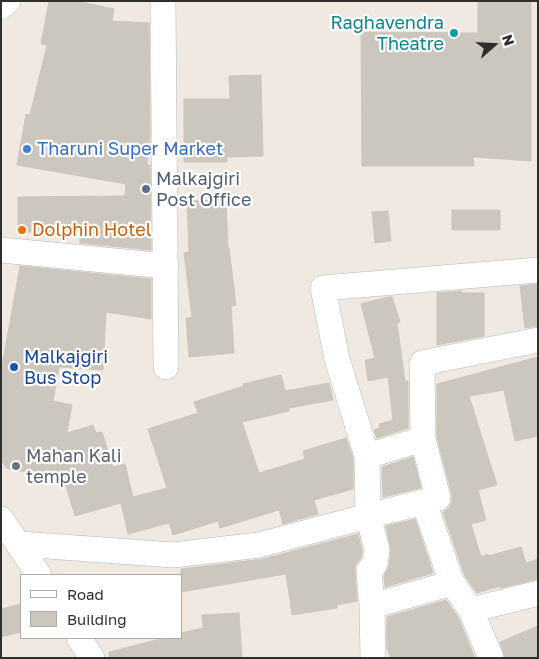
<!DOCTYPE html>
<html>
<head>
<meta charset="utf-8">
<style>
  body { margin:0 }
  #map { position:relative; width:539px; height:659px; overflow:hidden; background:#efe9e1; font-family:"Golos Text",sans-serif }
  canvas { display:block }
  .frame { position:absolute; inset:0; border:2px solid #2e2e2e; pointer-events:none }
  .legend { position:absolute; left:20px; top:574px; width:162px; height:65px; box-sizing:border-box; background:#fff; border:1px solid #ababab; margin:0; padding:6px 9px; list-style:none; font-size:15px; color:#2e2e2e }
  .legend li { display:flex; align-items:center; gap:10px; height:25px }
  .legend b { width:25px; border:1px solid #ababab }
  .north { position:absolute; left:469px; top:20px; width:50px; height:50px; -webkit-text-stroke:4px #fff; paint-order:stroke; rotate:71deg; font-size:14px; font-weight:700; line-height:20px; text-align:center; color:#2e2e2e }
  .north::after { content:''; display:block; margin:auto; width:18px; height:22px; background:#2e2e2e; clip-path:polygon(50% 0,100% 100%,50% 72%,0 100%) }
</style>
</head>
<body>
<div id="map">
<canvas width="539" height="659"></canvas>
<div class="frame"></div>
<ul class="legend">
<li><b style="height:6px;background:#fff"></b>Road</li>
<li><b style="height:14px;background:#cbc7bf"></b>Building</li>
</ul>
<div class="north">N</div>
</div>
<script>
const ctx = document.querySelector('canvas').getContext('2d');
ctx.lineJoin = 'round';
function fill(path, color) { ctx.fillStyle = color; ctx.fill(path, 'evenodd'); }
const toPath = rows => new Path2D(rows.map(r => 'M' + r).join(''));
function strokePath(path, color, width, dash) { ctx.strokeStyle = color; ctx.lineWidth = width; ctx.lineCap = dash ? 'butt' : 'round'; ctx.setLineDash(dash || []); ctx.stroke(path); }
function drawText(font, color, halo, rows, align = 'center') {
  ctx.font = font + ' "Golos Text",sans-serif'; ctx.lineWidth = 4.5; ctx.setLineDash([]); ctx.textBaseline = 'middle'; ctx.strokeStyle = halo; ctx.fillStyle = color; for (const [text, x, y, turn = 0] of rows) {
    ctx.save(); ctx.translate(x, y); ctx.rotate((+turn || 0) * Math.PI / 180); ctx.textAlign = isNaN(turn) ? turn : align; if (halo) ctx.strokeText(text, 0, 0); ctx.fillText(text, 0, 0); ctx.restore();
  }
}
const building = toPath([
  [49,1,76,1,114,9,112,21,149,23,150,134,147,165,150,165,151,250,80,243,80,232,18,232,18,197,125,196,126,184,17,165,26,114,30,115,47,45,41,44,49,1],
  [478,1,531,1,531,161,473,157,474,166,362,166,361,32,478,33,478,1],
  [261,75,263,156,227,157,227,162,184,162,184,99,230,99,229,76,261,75],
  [226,200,228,248,229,248,236,305,231,306,234,353,189,357,186,318,192,317,184,253,189,252,187,201,226,200],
  [452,210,500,210,500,230,452,230,452,210],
  [388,211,391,241,375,243,372,212,388,211],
  [20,266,151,279,151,319,106,312,103,370,59,367,53,401,72,405,67,433,93,425,96,433,102,432,113,467,125,464,133,497,167,488,148,429,198,413,194,402,244,386,243,384,281,375,285,391,329,383,333,400,289,408,289,411,242,422,259,473,305,459,303,451,346,438,353,458,353,489,314,500,318,514,283,524,279,510,220,528,218,521,173,535,169,523,128,534,121,503,75,516,64,480,6,468,1,459,1,372,20,266],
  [538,284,538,326,525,328,520,286,538,284],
  [461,291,461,293,484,293,484,336,437,345,437,293,461,291],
  [388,297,392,297,400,322,397,323,405,381,408,381,408,428,377,438,374,430,380,428,379,424,393,420,388,377,368,381,365,360,375,358,361,304,388,297],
  [538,357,538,436,515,441,504,390,469,396,497,485,478,490,486,520,471,524,481,557,488,554,488,556,521,547,526,563,538,559,538,579,500,588,500,586,477,593,465,576,443,512,449,508,452,502,452,495,437,437,437,384,538,357],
  [413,457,421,488,383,497,382,467,413,457],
  [415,519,433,573,385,587,384,576,389,566,391,551,386,526,415,519],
  [358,534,362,550,361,558,355,566,355,572,357,601,337,605,337,608,292,615,286,574,181,592,181,569,263,559,358,534],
  [446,600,458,617,475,658,391,658,387,648,387,617,446,600],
  [21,604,21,632,1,637,1,609,21,604],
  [239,613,242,658,110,658,109,652,164,638,181,638,181,633,203,628,202,615,239,613],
  [538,626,538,658,505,658,500,642,538,626]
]);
fill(building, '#cbc7bf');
strokePath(building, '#cbc5ba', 1);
const minor = toPath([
  [163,1,166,367],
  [1,7,8,1],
  [1,250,166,266],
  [367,456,423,439],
  [1,519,39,575],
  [20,544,173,555,259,545,368,516,424,502],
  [372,606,452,583],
  [471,610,538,593],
  [79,638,92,658],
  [373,658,372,606,369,571,375,564,377,549,368,516,367,456,337,359,323,288,538,270],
  [491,658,471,610,452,583,424,502,438,498,423,439,422,363,538,340]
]);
strokePath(minor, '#b4b7c1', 26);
strokePath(minor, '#fff', 25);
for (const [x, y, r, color] of [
  [454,33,5,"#0f9aa8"],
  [27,149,5,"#3f7fe0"],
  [146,189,5,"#5c6f8a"],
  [22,230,5,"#e8710a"],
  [14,367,5,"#1a4fb4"],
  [16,466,5,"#6b7280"]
]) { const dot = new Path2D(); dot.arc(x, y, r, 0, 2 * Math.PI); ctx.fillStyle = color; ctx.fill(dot); strokePath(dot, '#fff', 2); }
drawText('18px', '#0d838f', '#fff', [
  ["Raghavendra",444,23],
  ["Theatre",444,44]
], 'right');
drawText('18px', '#366cbe', '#fff', [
  ["Tharuni Super Market",37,149]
], 'left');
drawText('18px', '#4e5e75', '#fff', [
  ["Malkajgiri",156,179],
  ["Post Office",156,200]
], 'left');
drawText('18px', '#c56008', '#fff', [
  ["Dolphin Hotel",32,230]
], 'left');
drawText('18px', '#164399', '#fff', [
  ["Malkajgiri",24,357],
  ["Bus Stop",24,378]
], 'left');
drawText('18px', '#5b616d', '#fff', [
  ["Mahan Kali",26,456],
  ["temple",26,477]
], 'left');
</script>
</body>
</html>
